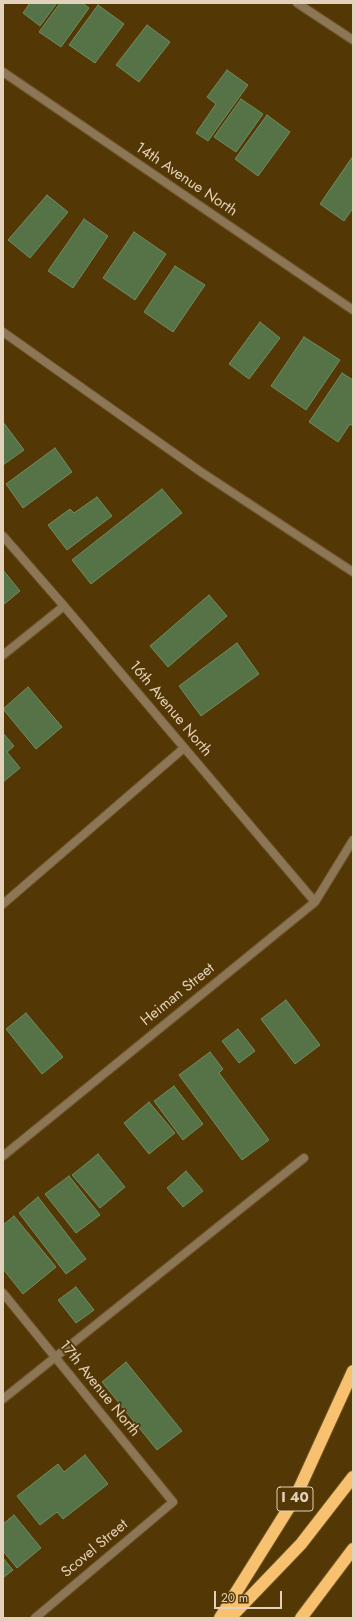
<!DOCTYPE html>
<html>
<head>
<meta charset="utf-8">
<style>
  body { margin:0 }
  #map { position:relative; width:356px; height:1621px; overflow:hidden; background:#533705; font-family:Jost,sans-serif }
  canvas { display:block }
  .frame { position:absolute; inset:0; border:4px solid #e3d2bb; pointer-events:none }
  .scale { position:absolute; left:214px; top:1591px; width:68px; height:18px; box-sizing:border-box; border:2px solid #e3d2bb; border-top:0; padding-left:5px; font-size:12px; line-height:14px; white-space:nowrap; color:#e3d2bb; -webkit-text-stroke:3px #533705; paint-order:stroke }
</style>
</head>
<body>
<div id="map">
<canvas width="356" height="1621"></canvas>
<div class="frame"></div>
<div class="scale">20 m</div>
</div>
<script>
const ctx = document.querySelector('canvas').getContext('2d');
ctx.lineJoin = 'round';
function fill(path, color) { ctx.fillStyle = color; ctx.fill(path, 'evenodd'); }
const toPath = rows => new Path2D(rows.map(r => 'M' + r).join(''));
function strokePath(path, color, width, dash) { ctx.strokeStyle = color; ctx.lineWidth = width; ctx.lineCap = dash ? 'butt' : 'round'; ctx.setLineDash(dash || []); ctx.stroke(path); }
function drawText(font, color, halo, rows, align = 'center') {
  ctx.font = font + ' Jost,sans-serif'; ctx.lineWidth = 3.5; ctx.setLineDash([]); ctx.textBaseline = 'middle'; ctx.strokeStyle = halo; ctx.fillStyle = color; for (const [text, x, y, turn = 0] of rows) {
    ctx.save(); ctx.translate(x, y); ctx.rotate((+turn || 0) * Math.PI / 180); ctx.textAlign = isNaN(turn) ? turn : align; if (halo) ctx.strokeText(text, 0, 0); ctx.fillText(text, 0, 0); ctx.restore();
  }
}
const building = toPath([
  [30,3,57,3,40,26,23,13,30,3],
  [60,3,82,3,89,8,61,47,39,32,60,3],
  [98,5,124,24,95,63,69,45,98,5],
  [147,25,170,42,139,82,116,65,147,25],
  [227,70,248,85,208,141,196,133,216,104,207,97,227,70],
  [241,99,263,114,236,152,214,137,241,99],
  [267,115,290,132,258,176,235,159,267,115],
  [353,156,353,208,344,221,320,204,353,156],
  [47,195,68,212,30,258,8,240,47,195],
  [84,219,108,236,73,288,48,271,84,219],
  [134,232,166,254,135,300,103,278,134,232],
  [175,266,205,285,173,332,144,312,175,266],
  [260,322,280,338,249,379,229,364,260,322],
  [304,337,340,360,306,410,271,386,304,337],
  [342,373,353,380,353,426,350,424,338,442,309,422,342,373],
  [3,422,24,450,3,465,3,422],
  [55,448,72,472,23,508,6,484,55,448],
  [162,489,182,513,91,584,72,560,162,489],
  [97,497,112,516,67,550,48,525,70,509,74,513,97,497],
  [3,570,20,591,3,605,3,570],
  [209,595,227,616,168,667,150,646,209,595],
  [237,643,259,674,201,716,179,686,237,643],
  [28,687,62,727,36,749,3,709,28,687],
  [3,733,14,746,7,752,20,768,3,782,3,733],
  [286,1000,320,1045,295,1064,261,1019,286,1000],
  [26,1013,63,1057,42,1074,6,1029,26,1013],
  [238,1029,255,1051,239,1063,222,1041,238,1029],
  [210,1052,223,1069,219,1073,269,1140,242,1160,179,1075,210,1052],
  [174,1086,203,1124,183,1140,154,1101,174,1086],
  [149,1102,175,1133,149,1154,124,1123,149,1102],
  [98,1154,125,1187,100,1208,72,1175,98,1154],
  [186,1171,203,1191,183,1207,167,1188,186,1171],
  [69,1176,100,1215,76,1233,45,1194,69,1176],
  [38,1197,86,1259,66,1274,19,1213,38,1197],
  [14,1216,56,1267,23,1294,3,1269,3,1225,14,1216],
  [76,1287,94,1310,76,1323,58,1300,76,1287],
  [126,1362,182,1431,157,1450,102,1382,126,1362],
  [85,1455,108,1484,63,1519,57,1512,40,1525,17,1496,58,1464,64,1472,85,1455],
  [14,1515,41,1548,17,1568,3,1551,3,1524,14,1515],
  [3,1558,13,1570,3,1578,3,1558]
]);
fill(building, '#567348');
strokePath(building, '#6f8d61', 1);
const lane = toPath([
  [297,3,353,40],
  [3,332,201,472,353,572],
  [3,904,184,748],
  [3,1399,304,1158]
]);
const street = toPath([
  [3,72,353,310],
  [3,536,64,606,315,902],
  [3,655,64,606],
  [3,1156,315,902,353,840],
  [3,1293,173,1502,35,1618]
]);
const highway = toPath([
  [220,1618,295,1498,353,1371],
  [230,1618,301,1544,353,1477],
  [301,1618,353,1549]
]);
strokePath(lane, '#6d5326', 10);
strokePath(street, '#6d5326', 10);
strokePath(highway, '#6d5326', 14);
strokePath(lane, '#8c7656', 8);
strokePath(street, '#8c7656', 8);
strokePath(highway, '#f8c16f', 12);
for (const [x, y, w] of [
  [295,1499,36]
]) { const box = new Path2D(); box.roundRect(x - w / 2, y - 12, w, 24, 3); ctx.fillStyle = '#533705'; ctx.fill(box); strokePath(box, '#e3d2bb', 1); }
drawText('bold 14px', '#e3d2bb', null, [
  ["I 40",295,1499]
]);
drawText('15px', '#e3d2bb', '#533705', [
  ["14th Avenue North",186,180,34],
  ["16th Avenue North",170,709,50],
  ["Heiman Street",178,995,-39],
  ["17th Avenue North",99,1389,51],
  ["Scovel Street",95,1549,-40]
]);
</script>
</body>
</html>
